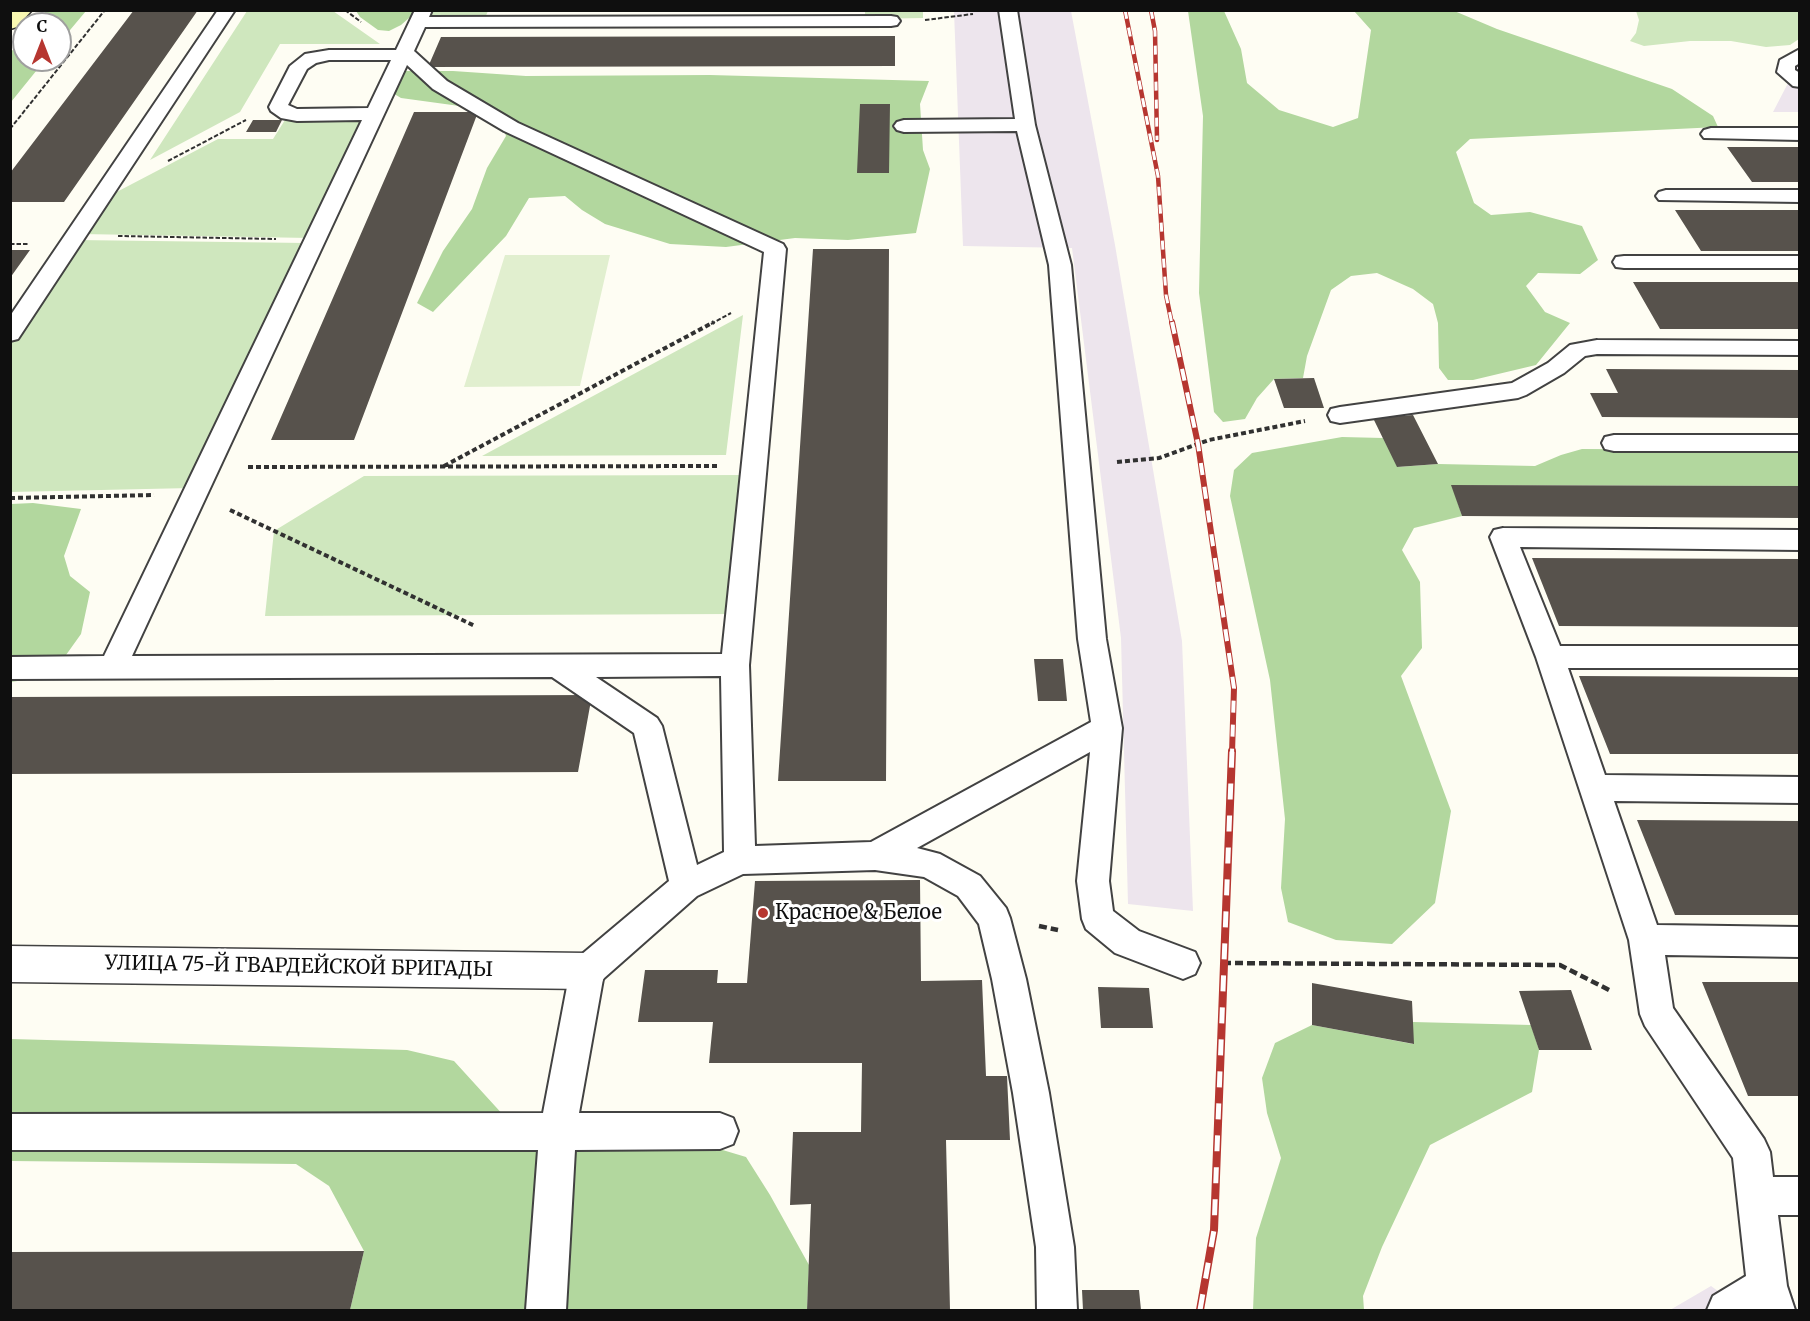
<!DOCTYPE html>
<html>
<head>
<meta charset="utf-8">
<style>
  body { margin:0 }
  #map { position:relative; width:1810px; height:1321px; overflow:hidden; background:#fefdf3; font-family:Merriweather,serif }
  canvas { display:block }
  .frame { position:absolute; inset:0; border:12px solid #0f0f0f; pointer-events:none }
  .north { position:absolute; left:12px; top:12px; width:60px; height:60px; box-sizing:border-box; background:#fff; border:2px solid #9f9f9f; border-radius:50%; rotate:0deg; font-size:16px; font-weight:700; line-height:24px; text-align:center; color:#0f0f0f }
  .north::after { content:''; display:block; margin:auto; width:21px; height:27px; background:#b63630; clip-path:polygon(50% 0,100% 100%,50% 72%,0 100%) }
</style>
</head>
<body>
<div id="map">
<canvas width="1810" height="1321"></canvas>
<div class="frame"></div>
<div class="north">С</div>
</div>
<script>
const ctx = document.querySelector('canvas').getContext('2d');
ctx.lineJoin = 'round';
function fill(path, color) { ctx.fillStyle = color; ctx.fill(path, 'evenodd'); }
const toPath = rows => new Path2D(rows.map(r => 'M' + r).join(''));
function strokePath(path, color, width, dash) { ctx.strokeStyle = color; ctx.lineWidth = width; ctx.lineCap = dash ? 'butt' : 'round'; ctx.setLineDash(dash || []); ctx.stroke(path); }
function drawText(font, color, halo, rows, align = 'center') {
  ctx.font = font + ' Merriweather,serif'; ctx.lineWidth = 6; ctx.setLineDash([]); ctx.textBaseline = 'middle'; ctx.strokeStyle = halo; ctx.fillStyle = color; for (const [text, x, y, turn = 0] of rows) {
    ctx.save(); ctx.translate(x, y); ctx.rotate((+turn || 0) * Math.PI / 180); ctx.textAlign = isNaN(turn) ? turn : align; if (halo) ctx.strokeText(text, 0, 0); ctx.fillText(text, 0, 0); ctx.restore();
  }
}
fill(toPath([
  [954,11,1071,11,1115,245,1182,641,1193,911,1128,904,1121,638,1072,248,963,246],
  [1799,62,1799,112,1773,112],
  [1711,1286,1744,1310,1670,1310]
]), '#ede5ed');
fill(toPath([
  [247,11,333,11,380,44,280,44,240,112,150,160],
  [430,11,488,11,484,20,425,19],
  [865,11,923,11,923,18,865,19],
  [1636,11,1799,11,1799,39,1790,45,1766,47,1731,41,1690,41,1644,46,1630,41,1636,33,1639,20],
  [368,119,310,238,81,234,109,196,218,139,273,139,285,120],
  [77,240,305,243,191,488,11,492,11,339],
  [743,315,726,455,482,456],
  [746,475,732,614,265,616,274,531,364,476]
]), '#cfe7be');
fill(toPath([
  [1452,10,1497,29,1672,89,1713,116,1718,127,1470,139,1456,152,1474,203,1491,215,1530,212,1582,226,1598,260,1580,274,1538,273,1526,286,1545,312,1570,323,1536,365,1473,380,1448,380,1439,368,1438,323,1433,304,1413,289,1377,273,1351,276,1331,290,1307,356,1303,378,1274,379,1257,398,1245,419,1223,422,1214,412,1199,293,1203,116,1188,11,1224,11,1241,49,1247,83,1279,110,1333,127,1358,118,1371,30,1354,11],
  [46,11,46,10,86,11,60,42,60,24,35,24],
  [356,11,417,11,401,25,389,31,378,30,360,17],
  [24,36,24,60,45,60,11,102,11,52],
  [402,71,453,71,526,76,710,75,929,81,920,104,923,150,930,169,916,233,848,240,795,238,726,247,670,244,605,224,582,210,565,196,529,198,506,236,433,312,417,303,443,251,472,209,487,168,506,136,496,111,401,98,391,92],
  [1342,437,1383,438,1398,467,1438,464,1535,466,1561,455,1582,449,1799,450,1799,486,1452,485,1462,516,1414,528,1402,550,1420,582,1422,648,1401,676,1451,811,1435,903,1392,944,1336,940,1288,922,1281,888,1285,819,1270,680,1230,496,1234,470,1252,453],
  [33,503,81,509,64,556,70,576,90,592,81,634,51,676,11,682,11,504],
  [1413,1022,1531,1025,1539,1050,1532,1092,1430,1145,1382,1247,1363,1296,1364,1310,1253,1310,1256,1238,1281,1158,1267,1113,1262,1078,1275,1043,1312,1025,1413,1044],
  [11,1039,407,1050,454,1061,536,1151,706,1145,746,1157,770,1195,809,1265,807,1310,350,1310,364,1251,329,1186,296,1164,11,1161]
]), '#b2d79e');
fill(toPath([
  [505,255,610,255,580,386,464,387]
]), '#e1efcf');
fill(toPath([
  [134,10,198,10,64,202,10,202,10,173],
  [895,36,895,66,428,67,441,37],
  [860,104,890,104,889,173,857,173],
  [414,112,478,112,354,440,271,440],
  [253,120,282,120,276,132,246,132],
  [1727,147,1800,147,1800,182,1752,182],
  [1675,210,1800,210,1800,251,1701,251],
  [813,249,889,249,886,781,778,781],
  [10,250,30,250,10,278],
  [1633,282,1800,282,1800,329,1660,329],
  [1606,369,1800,370,1800,418,1602,417,1590,393,1618,393],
  [1314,378,1324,408,1284,408,1274,379],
  [1413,415,1438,464,1397,467,1373,418],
  [1451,485,1800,486,1800,518,1462,516],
  [1532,558,1800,559,1800,627,1559,626],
  [1034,659,1063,659,1067,701,1038,701],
  [1579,676,1800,677,1800,754,1610,754],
  [592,695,578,772,10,774,10,697],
  [1637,820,1800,821,1800,915,1675,915],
  [920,880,921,981,982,980,986,1076,1007,1076,1010,1140,946,1140,950,1310,807,1310,811,1204,790,1205,793,1132,861,1132,862,1063,709,1063,713,1022,638,1022,645,970,718,970,717,983,747,983,755,881],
  [1702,982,1800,982,1800,1096,1748,1096],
  [1312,983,1412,1001,1414,1044,1312,1025],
  [1098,987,1149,988,1153,1028,1101,1028],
  [1571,990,1592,1050,1539,1050,1519,991],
  [364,1251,350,1310,10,1310,10,1252],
  [1082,1290,1139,1290,1141,1310,1083,1310]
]), '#57524c');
const lane = toPath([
  [218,10,235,10,18,339,10,341,10,316,218,10],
  [415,10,432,10,429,17,891,16,897,17,900,21,897,25,891,26,425,27,414,51,447,81,518,123,783,244,786,249,749,665,755,846,871,842,1091,722,1078,639,1049,265,1017,131,904,132,897,130,894,126,897,122,904,120,1015,119,999,10,1017,10,1035,125,1071,265,1106,639,1122,728,1109,881,1113,911,1139,931,1195,952,1200,963,1195,974,1183,979,1115,953,1086,929,1082,919,1077,881,1090,752,917,848,940,854,980,876,1006,908,1010,918,1026,979,1049,1093,1074,1247,1077,1310,1037,1310,1036,1247,1013,1093,992,979,979,924,958,896,924,877,875,870,743,874,697,896,603,979,579,1113,720,1113,733,1118,738,1131,733,1144,720,1149,575,1150,566,1310,526,1310,538,1150,10,1150,10,1114,543,1113,570,971,575,960,669,881,634,733,552,677,10,679,10,657,104,656,362,120,297,121,281,118,271,111,269,107,290,66,305,54,329,50,396,50,415,10],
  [329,60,391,60,368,108,297,109,288,105,307,69,316,63,329,60],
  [407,65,433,89,504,131,764,252,722,654,132,656,407,65],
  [721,676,724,852,697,865,662,726,657,718,596,677,721,676],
  [1800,49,1800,63,1795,66,1795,70,1800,73,1800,87,1793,86,1777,72,1780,60,1800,49],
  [1711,128,1800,128,1800,140,1704,138,1701,134,1704,130,1711,128],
  [1666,190,1800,190,1800,202,1659,200,1656,196,1659,192,1666,190],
  [1624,256,1800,256,1800,268,1624,268,1616,267,1613,262,1616,257,1624,256],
  [1597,340,1800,341,1800,355,1597,354,1585,356,1564,373,1526,395,1518,398,1340,423,1331,421,1328,415,1331,409,1340,407,1512,383,1548,363,1570,345,1597,340],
  [1614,435,1800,435,1800,451,1614,451,1605,449,1602,443,1605,437,1614,435],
  [1503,528,1800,530,1800,550,1520,547,1560,646,1800,646,1800,668,1568,668,1605,775,1800,777,1800,803,1614,801,1657,925,1800,927,1800,957,1665,955,1673,1008,1764,1139,1770,1152,1773,1177,1800,1177,1800,1215,1778,1215,1787,1286,1795,1310,1707,1310,1713,1296,1746,1276,1733,1158,1645,1026,1640,1014,1629,940,1536,657,1490,537,1494,530,1503,528]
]);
const street = toPath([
  [10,946,587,953,601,958,607,971,601,984,587,989,10,982,10,946]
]);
const secondary = toPath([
  [32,10,17,27,10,29,11,10,32,10]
]);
strokePath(lane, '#424242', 4);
strokePath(street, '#424242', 3);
strokePath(secondary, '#313131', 3);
strokePath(toPath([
  [345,10,361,22],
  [925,20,973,14],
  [10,129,105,10],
  [168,161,246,120],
  [118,236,276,239],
  [10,244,28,244],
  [711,324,731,313]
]), '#313131', 2, [4.5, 2]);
strokePath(toPath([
  [1117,462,1159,458,1209,440,1305,421],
  [444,466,714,322],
  [248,467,717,466],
  [10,498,154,495],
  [230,510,475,626]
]), '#313131', 4, [5, 3]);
strokePath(toPath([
  [1039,926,1058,930],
  [1223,963,1560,965,1611,991]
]), '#313131', 4.5, [8, 4]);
fill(lane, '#fff');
fill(street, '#fff');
fill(secondary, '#f9f8b2');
const railFar2 = toPath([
  [1125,10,1158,176,1166,295,1172,324],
  [1151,10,1155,31,1157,140]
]);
const railFar1 = toPath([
  [1172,322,1198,444,1234,688,1232,753]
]);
const rail = toPath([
  [1200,1310,1214,1230,1232,751]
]);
strokePath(railFar2, '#b63630', 4.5);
strokePath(railFar1, '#b63630', 6);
strokePath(rail, '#b63630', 8);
strokePath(railFar2, '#fff', 3, [9]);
strokePath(railFar1, '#fff', 4, [12]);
strokePath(rail, '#fff', 5, [16]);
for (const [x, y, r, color] of [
  [763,913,6,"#b63630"]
]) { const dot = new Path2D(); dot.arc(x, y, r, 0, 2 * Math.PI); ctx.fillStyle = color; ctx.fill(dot); strokePath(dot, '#fff', 2); }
drawText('20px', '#0f0f0f', '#fff', [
  ["Красное & Белое",775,913]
], 'left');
drawText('20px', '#0f0f0f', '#fff', [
  ["УЛИЦА 75-Й ГВАРДЕЙСКОЙ БРИГАДЫ",299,967,1]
]);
</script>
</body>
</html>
